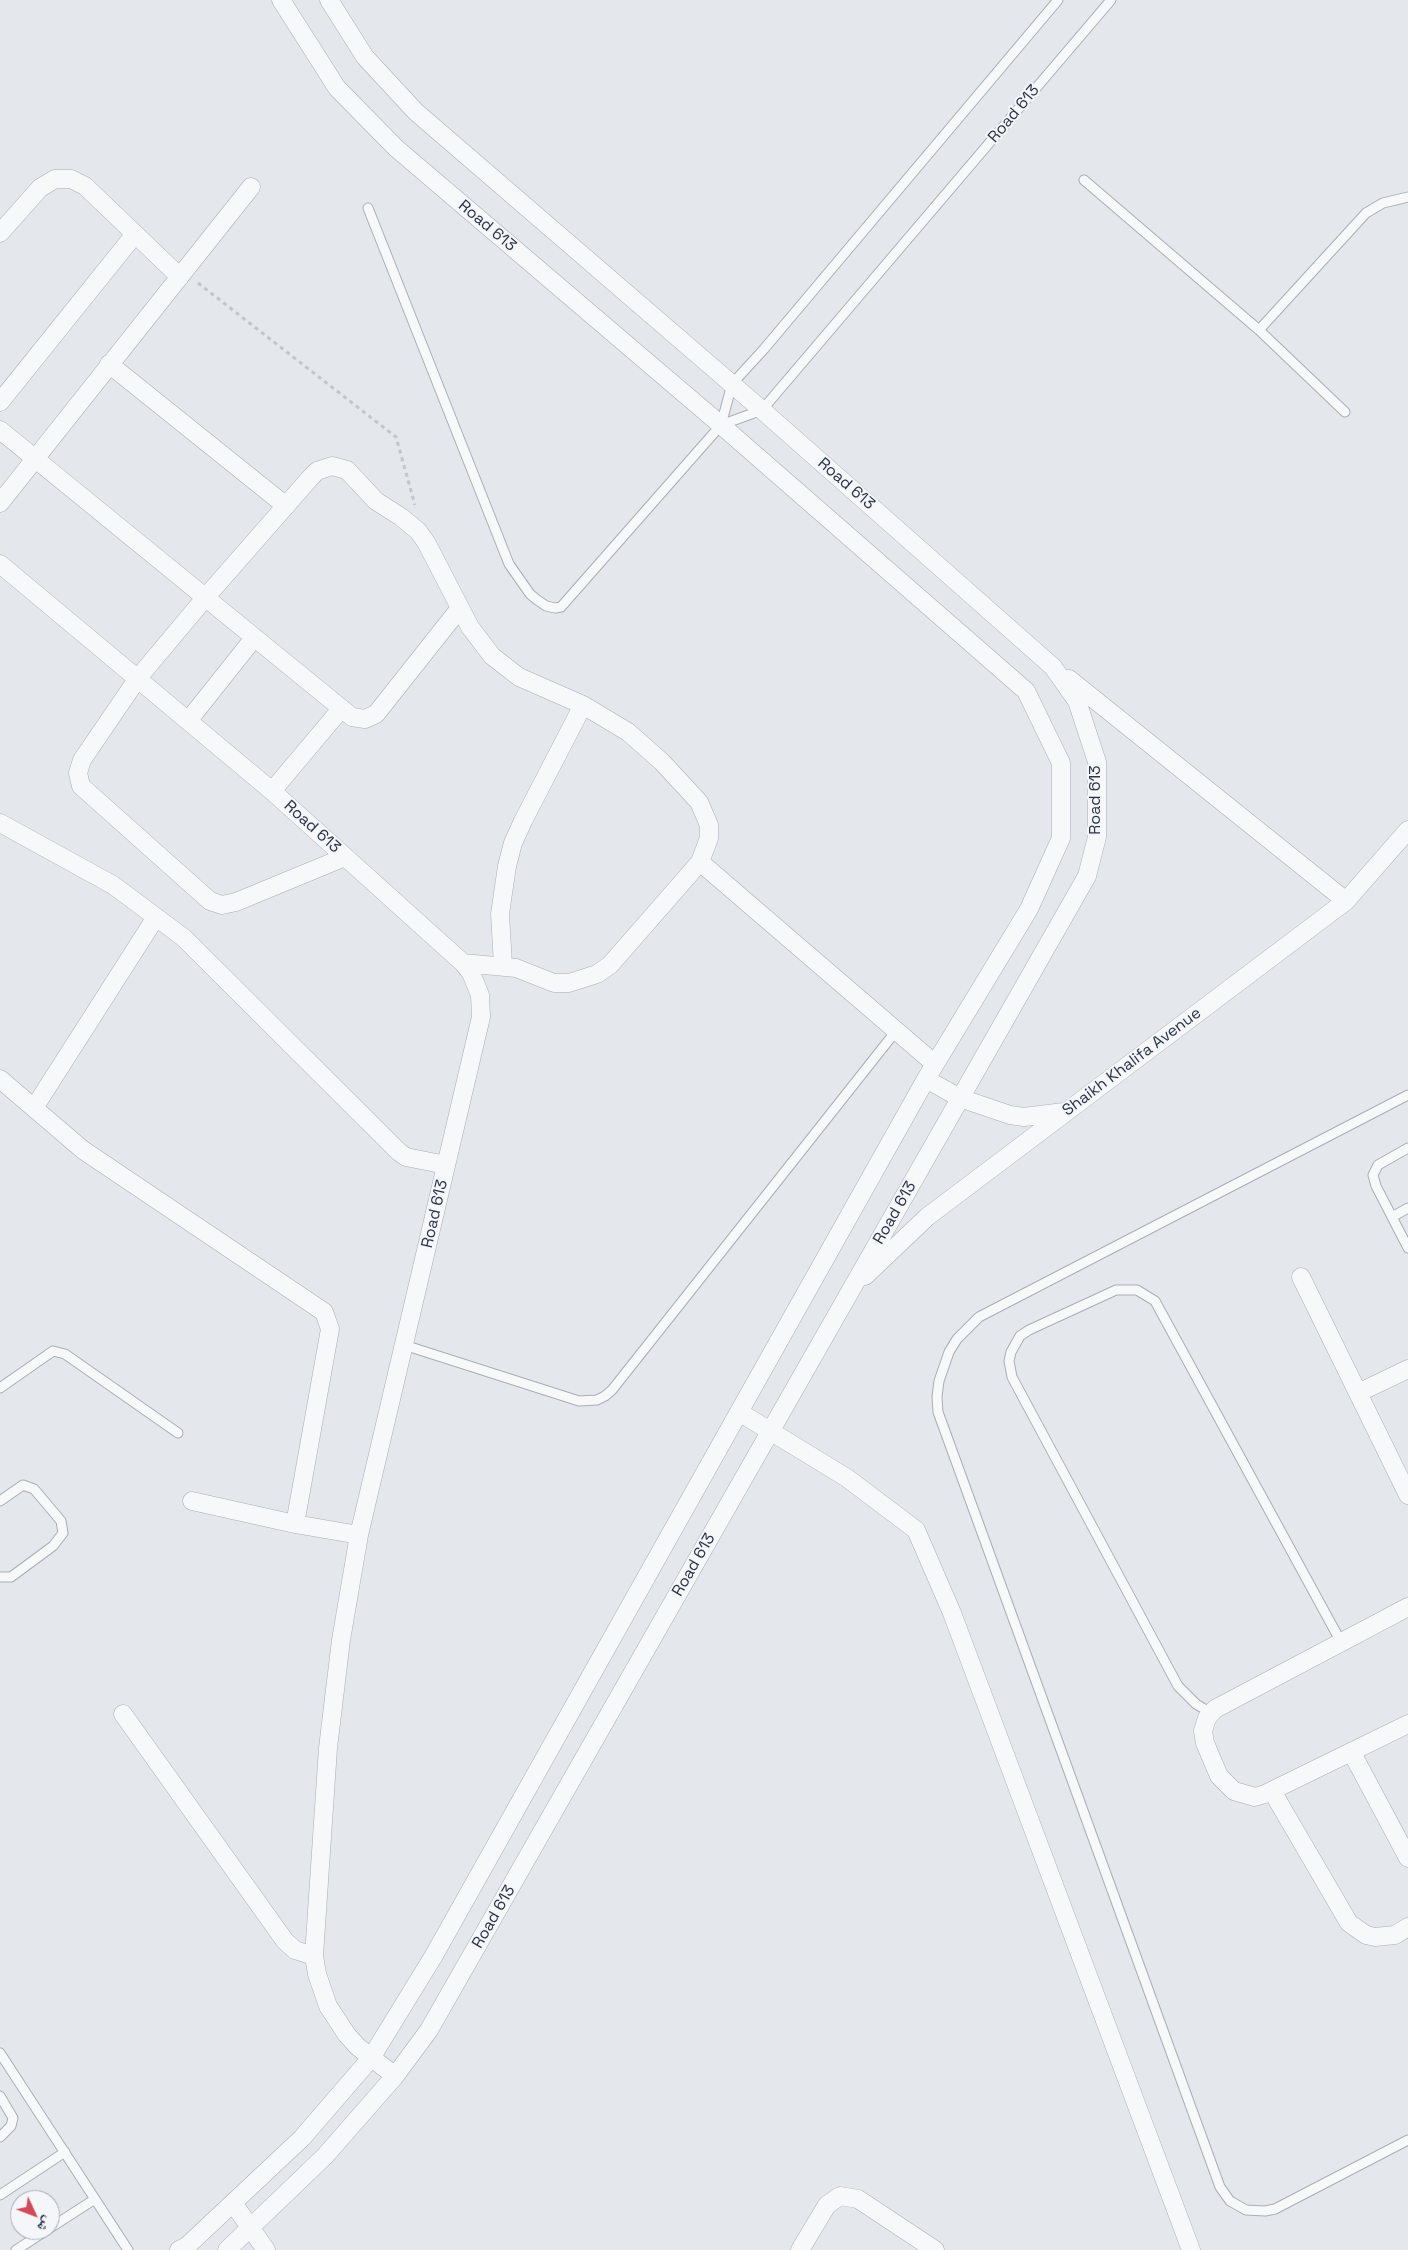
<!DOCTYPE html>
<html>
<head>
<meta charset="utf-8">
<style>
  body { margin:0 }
  #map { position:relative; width:1408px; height:2250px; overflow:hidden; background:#e4e7ec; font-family:"Space Grotesk","Noto Naskh Arabic",sans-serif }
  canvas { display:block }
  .north { position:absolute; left:10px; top:2190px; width:50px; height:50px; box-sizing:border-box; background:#f4f6f9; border:1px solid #a4a8b1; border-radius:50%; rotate:133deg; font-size:14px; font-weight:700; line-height:20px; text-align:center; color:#2b3445 }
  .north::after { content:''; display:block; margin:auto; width:18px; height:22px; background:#d1495b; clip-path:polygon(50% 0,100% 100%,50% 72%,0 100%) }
</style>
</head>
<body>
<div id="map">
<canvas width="1408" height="2250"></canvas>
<div class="north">ش</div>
</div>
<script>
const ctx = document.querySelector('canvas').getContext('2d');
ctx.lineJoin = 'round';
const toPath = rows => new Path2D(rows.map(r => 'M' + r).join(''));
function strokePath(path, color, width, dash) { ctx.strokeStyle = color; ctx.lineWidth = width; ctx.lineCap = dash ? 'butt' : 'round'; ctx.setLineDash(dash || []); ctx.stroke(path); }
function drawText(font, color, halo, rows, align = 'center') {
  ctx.font = font + ' "Space Grotesk",sans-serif'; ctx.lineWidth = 4; ctx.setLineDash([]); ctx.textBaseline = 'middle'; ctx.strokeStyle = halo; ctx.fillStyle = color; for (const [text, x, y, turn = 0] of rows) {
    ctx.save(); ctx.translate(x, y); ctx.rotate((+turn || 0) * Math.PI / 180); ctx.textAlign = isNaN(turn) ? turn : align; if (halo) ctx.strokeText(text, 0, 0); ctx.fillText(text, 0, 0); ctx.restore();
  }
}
const lane = toPath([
  [1084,180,1259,330,1345,412],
  [368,208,509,564,530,594,536,599,546,606,555,608,561,607,721,425,732,384,764,349,1058,0],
  [1259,330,1366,213,1383,203,1408,197],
  [721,425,762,410,1111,0],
  [1408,1095,979,1317,957,1339,949,1352,939,1381,937,1397,938,1412,1220,2187,1230,2201,1246,2210,1265,2211,1275,2209,1408,2140],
  [1408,1148,1378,1165,1373,1175,1376,1186,1408,1248],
  [1392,1217,1408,1208],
  [404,1345,579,1401,597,1400,605,1396,612,1390,896,1031],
  [0,1388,53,1351,65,1354,178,1433],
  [0,1501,23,1485,34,1489,61,1521,63,1533,53,1546,11,1577,0,1577],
  [1211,1713,1196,1704,1178,1686,1012,1377,1009,1361,1011,1352,1020,1336,1029,1330,1116,1290,1137,1290,1155,1301,1341,1642],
  [0,2053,128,2250],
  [0,2096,13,2118,11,2126,0,2137],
  [0,2195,65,2152],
  [50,2228,95,2199],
  [16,2250,47,2230]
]);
const street = toPath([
  [0,233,40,188,55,179,71,179,85,186,180,277],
  [109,364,286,506],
  [0,402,135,234],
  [0,430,352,717,365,719,376,714,460,608],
  [0,503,251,187],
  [0,564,272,791,463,963,471,973,480,995,481,1017,359,1535,341,1640,328,1748,314,1956,317,1974,328,2006,347,2035,358,2047,395,2076],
  [1069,679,1346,901],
  [188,721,254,638],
  [272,791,341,709],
  [0,823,113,885,184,938,399,1152,406,1157,446,1165],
  [345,857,236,902,222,905,210,901,81,786,78,773,82,760,138,678,205,598,311,477,317,471,332,466,347,470,376,501,401,517,418,531,426,542,470,627,492,656,519,677,583,705,628,732,662,762,699,802,709,825,709,838,700,862,610,965,597,974,569,983,554,983,516,968,463,963],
  [700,862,935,1064],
  [503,965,500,914,507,866,513,843,523,821,583,705],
  [0,1079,83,1150,324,1312,330,1329,295,1524],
  [926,1079,960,1098,1010,1115,1024,1117,1064,1112],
  [34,1108,156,917],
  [865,1276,927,1217,1346,901,1408,830],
  [1301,1277,1408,1495],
  [1358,1393,1408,1369],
  [739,1412,847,1478,916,1530,952,1613,1191,2250],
  [192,1501,295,1524,359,1535],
  [1408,1607,1215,1709,1207,1718,1203,1731,1205,1743,1219,1776,1234,1791,1255,1797,1265,1794,1408,1724],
  [123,1714,285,1941,295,1950,314,1956],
  [1352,1753,1408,1858],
  [1272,1791,1349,1923,1366,1935,1375,1937,1395,1935,1408,1927],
  [233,2203,266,2250],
  [179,2250,187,2246,302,2138,371,2058,433,1957,926,1079,1029,909,1061,838,1061,763,1026,691,721,425,396,148,337,88,281,0],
  [227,2250,325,2156,395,2076,429,2030,1087,876,1097,837,1097,762,1077,701,1053,667,762,410,416,112,365,57,329,0],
  [800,2250,827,2205,840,2196,858,2199,935,2250]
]);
strokePath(lane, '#a9aeb7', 11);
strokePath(street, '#a9aeb7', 19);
strokePath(toPath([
  [198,283,396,437,415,505]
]), '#c2c5cb', 3, [4, 4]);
strokePath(lane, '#f7f8fa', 9);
strokePath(street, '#f7f8fa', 18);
drawText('16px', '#2b3445', '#f4f6f9', [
  ["Road 613",1014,114,-50],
  ["Road 613",487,226,40],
  ["Road 613",846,484,41],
  ["Road 613",1096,800,-90],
  ["Road 613",312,827,42],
  ["Shaikh Khalifa Avenue",1132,1062,-37],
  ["Road 613",895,1213,-60],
  ["Road 613",435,1214,-77],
  ["Road 613",694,1565,-60],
  ["Road 613",494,1917,-60]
]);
</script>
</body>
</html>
